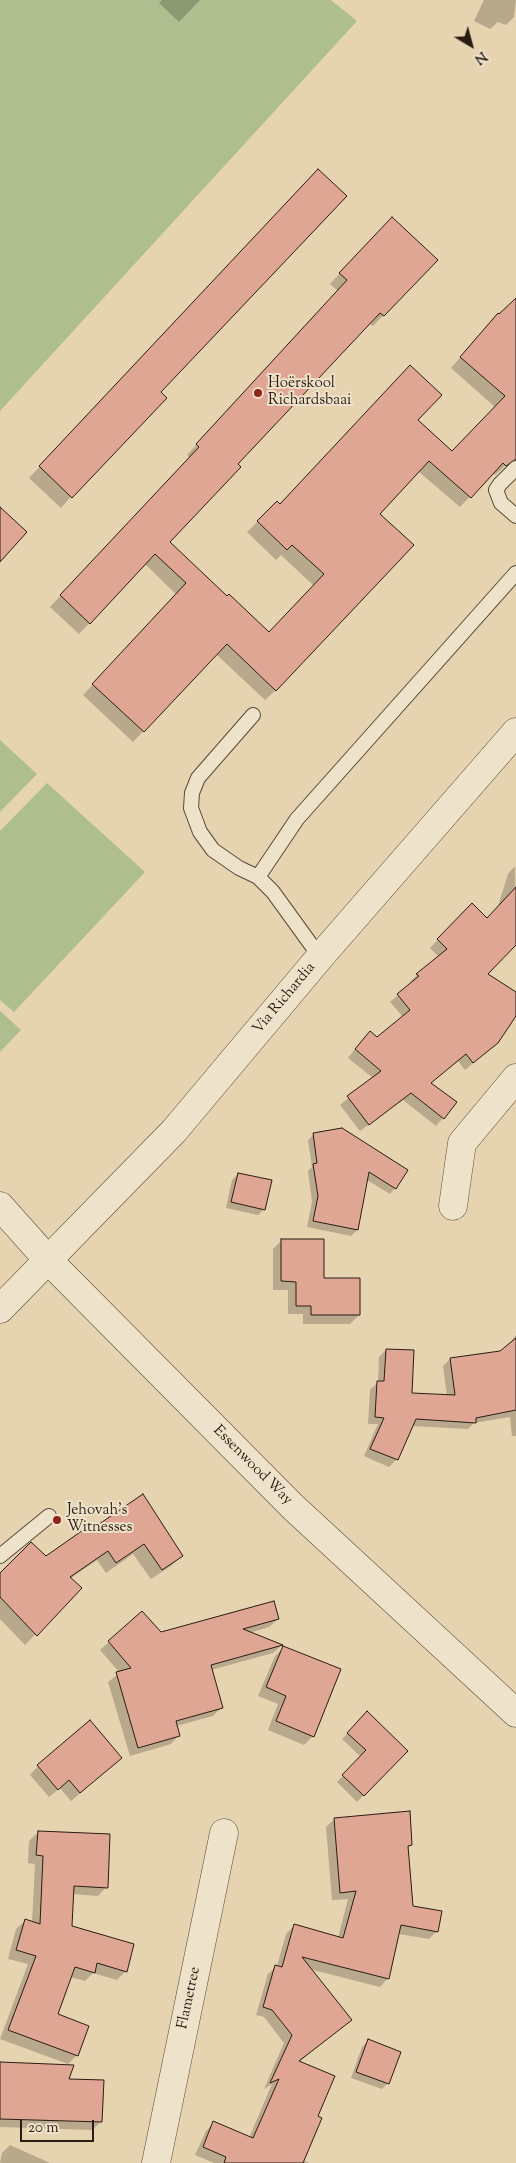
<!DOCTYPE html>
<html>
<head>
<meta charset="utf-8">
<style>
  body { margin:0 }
  #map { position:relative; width:516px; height:2163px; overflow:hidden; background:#e6d3af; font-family:"Sorts Mill Goudy",serif }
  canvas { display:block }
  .north { position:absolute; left:446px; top:20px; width:50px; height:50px; -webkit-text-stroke:4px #efe2cb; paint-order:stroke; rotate:143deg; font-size:14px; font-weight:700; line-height:20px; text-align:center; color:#291c12 }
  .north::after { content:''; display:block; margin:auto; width:18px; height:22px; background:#291c12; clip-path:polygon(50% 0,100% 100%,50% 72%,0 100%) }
  .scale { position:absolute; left:20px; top:2120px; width:74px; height:22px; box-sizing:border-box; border:2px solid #291c12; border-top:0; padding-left:6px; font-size:15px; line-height:18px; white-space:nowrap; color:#291c12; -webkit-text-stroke:4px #efe2cb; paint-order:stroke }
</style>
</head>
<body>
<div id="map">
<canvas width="516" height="2163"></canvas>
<div class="north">N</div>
<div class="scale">20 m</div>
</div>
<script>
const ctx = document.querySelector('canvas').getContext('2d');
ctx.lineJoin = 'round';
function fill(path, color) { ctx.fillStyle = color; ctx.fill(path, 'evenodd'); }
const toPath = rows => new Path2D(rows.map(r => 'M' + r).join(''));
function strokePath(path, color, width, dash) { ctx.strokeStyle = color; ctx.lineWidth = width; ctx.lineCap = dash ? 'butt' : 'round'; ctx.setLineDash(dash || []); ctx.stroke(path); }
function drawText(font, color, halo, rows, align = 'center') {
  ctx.font = font + ' "Sorts Mill Goudy",serif'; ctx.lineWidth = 4; ctx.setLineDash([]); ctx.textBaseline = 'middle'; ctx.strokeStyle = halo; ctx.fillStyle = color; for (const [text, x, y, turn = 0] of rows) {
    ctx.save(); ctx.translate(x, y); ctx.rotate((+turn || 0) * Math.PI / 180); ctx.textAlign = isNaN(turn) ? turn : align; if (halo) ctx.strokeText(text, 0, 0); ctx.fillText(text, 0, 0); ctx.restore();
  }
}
fill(toPath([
  [0,0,331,0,357,21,0,411],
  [0,740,37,774,0,812],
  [47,783,145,872,14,1012,0,1000,0,831],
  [0,1011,21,1030,0,1052]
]), '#afbe8f');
fill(toPath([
  [162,0,200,0,179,22,159,3],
  [484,0,516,0,514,17,506,25,498,22,490,29,474,21],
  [307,181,160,392,61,508,29,478],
  [382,229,436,260,373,326,369,323,236,464,168,542,227,598,269,634,314,586,281,555,276,560,247,532,277,503,280,505,416,421,452,452,495,407,451,368,488,325,516,300,516,456,495,475,492,473,460,507,418,471,378,514,276,690,265,700,216,654,133,742,83,695,177,595,145,564,79,634,50,607,190,458,187,455,338,291,330,284],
  [515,866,516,944,486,974,516,994,516,1014,488,1051,465,1070,458,1061,430,1083,443,1118,436,1126,403,1100,360,1131,340,1105,373,1078,348,1058,362,1040,377,1039,403,1017,390,1002,411,984,410,982,417,975,439,957,430,948,472,905,486,920,497,909,508,874],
  [314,1134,395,1188,390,1194,367,1180,357,1230,351,1236,307,1227,312,1202,308,1171,312,1167,308,1140],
  [238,1174,264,1209,258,1215,226,1208,232,1180],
  [282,1240,359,1315,350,1324,303,1324,303,1314,288,1314,288,1290,273,1290,273,1249],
  [516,1335,516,1436,512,1436,510,1417,474,1423,468,1429,411,1426,397,1459,389,1467,364,1456,378,1424,368,1424,370,1390,378,1382,379,1357,386,1350,411,1394,447,1396,443,1366,450,1359,500,1352,513,1342,512,1340],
  [143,1496,181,1556,171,1566,151,1579,133,1554,106,1573,97,1560,70,1579,80,1588,25,1645,0,1619,0,1575,46,1557,89,1533],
  [142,1612,160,1633,278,1619,269,1627,249,1633,281,1646,273,1653,211,1670,221,1708,213,1716,176,1726,179,1735,171,1744,130,1756,108,1682,120,1673,100,1650],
  [284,1647,313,1736,304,1745,268,1730,278,1704,258,1696,275,1656],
  [361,1719,406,1751,357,1802,337,1782,361,1757,342,1739],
  [38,1766,112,1766,71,1801,60,1788,49,1797,30,1775],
  [335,1819,411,1845,407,1848,412,1907,437,1931,429,1939,398,1934,388,1978,380,1987,309,1969,350,2020,299,2062,316,2117,303,2160,309,2163,214,2163,195,2155,206,2131,214,2123,249,2138,272,2084,264,2089,284,2043,264,2017,256,2015,268,1974,277,1966,286,1934,294,1926,338,1938,348,1899,332,1900,326,1827],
  [38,1832,106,1887,98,1896,72,1894,71,1926,126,1971,117,1980,93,1973,85,1981,70,1977,56,2015,77,2055,68,2064,0,2039,28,1964,8,1959,16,1929,25,1921,32,1923,35,1864,28,1863,29,1841],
  [368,2041,388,2083,382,2089,351,2078,362,2047],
  [0,2064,67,2080,101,2122,92,2130,0,2127],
  [10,2145,50,2163,0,2163,2,2153]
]), '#0003');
const building = toPath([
  [318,169,347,196,161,392,167,398,72,498,39,466,318,169],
  [392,217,438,260,384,316,380,313,238,464,241,467,170,542,227,596,229,594,269,632,324,574,292,545,287,550,257,521,277,501,280,504,410,365,442,395,418,420,452,451,505,396,460,357,498,313,499,314,516,298,516,459,506,466,503,463,471,498,429,461,380,514,414,545,276,691,227,644,144,732,92,684,186,583,155,554,90,624,60,595,199,447,196,444,347,280,339,273,392,217],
  [0,507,27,532,0,562,0,507],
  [516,887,516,945,488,974,516,992,516,1016,498,1043,473,1063,466,1054,431,1083,457,1102,444,1119,411,1093,369,1125,347,1096,381,1071,355,1049,370,1031,377,1037,410,1010,397,994,419,976,416,974,447,949,437,939,472,903,487,918,516,887],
  [342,1128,408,1170,396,1189,369,1172,358,1230,313,1221,318,1196,313,1164,317,1163,313,1133,342,1128],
  [238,1173,272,1180,265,1210,231,1202,238,1173],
  [281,1239,324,1239,324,1278,360,1278,360,1315,311,1315,311,1306,296,1306,296,1282,281,1281,281,1239],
  [516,1338,516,1410,476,1418,476,1423,416,1419,398,1460,370,1449,384,1418,375,1417,377,1381,384,1381,386,1349,414,1350,412,1393,455,1395,450,1358,500,1351,516,1338],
  [143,1494,183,1556,162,1570,144,1544,116,1563,108,1551,70,1577,82,1588,37,1636,0,1597,0,1573,31,1542,46,1556,86,1528,89,1531,143,1494],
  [274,1601,279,1619,243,1629,283,1645,211,1665,223,1708,176,1721,180,1736,138,1748,116,1672,131,1668,108,1641,142,1611,161,1632,274,1601],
  [283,1646,341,1669,314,1737,276,1721,286,1696,266,1687,283,1646],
  [367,1711,408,1751,364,1796,342,1775,366,1750,347,1733,367,1711],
  [90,1720,122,1758,80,1793,69,1780,58,1790,37,1765,90,1720],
  [410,1811,412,1845,408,1846,413,1906,442,1911,438,1932,401,1925,389,1979,302,1957,352,2020,299,2061,335,2076,318,2116,322,2118,303,2163,224,2163,226,2157,203,2147,213,2121,253,2138,279,2079,270,2083,292,2035,272,2010,263,2007,275,1965,282,1967,294,1924,343,1938,356,1891,340,1893,334,1818,410,1811],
  [38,1831,110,1834,108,1888,74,1886,72,1926,134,1944,127,1972,97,1963,95,1973,75,1967,58,2014,89,2026,78,2056,8,2030,36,1956,16,1950,25,1919,40,1924,43,1856,36,1855,38,1831],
  [368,2039,401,2052,389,2084,356,2072,368,2039],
  [0,2062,74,2065,69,2079,104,2080,102,2122,0,2119,0,2062]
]);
fill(building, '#e0a694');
strokePath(building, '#291c12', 1);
const lane = toPath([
  [516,468,500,484,496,490,501,503,516,516],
  [253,715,198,778,192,793,191,808,200,832,213,850,239,868,258,877],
  [320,957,273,892,258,877,297,819,516,573],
  [0,1556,49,1516]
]);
const street = toPath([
  [0,1206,48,1260,293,1507,516,1713],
  [453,1206,462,1143,516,1078],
  [0,1309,174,1131,320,957,516,732],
  [156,2163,224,1833]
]);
strokePath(lane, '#584a39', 16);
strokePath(street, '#584a39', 29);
strokePath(lane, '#efe2cb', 14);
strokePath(street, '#efe2cb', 28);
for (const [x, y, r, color] of [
  [258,393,5,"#8f2418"],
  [57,1520,5,"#8f2418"]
]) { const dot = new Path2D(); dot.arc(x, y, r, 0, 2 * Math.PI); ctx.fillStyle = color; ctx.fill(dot); strokePath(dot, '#efe2cb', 2); }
drawText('15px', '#291c12', '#efe2cb', [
  ["Hoërskool",268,384],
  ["Richardsbaai",268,401],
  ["Jehovah's",67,1511],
  ["Witnesses",67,1528]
], 'left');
drawText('15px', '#291c12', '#efe2cb', [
  ["Via Richardia",285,999,-50],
  ["Essenwood Way",252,1466,45],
  ["Flametree",190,1998,-78]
]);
</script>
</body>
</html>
